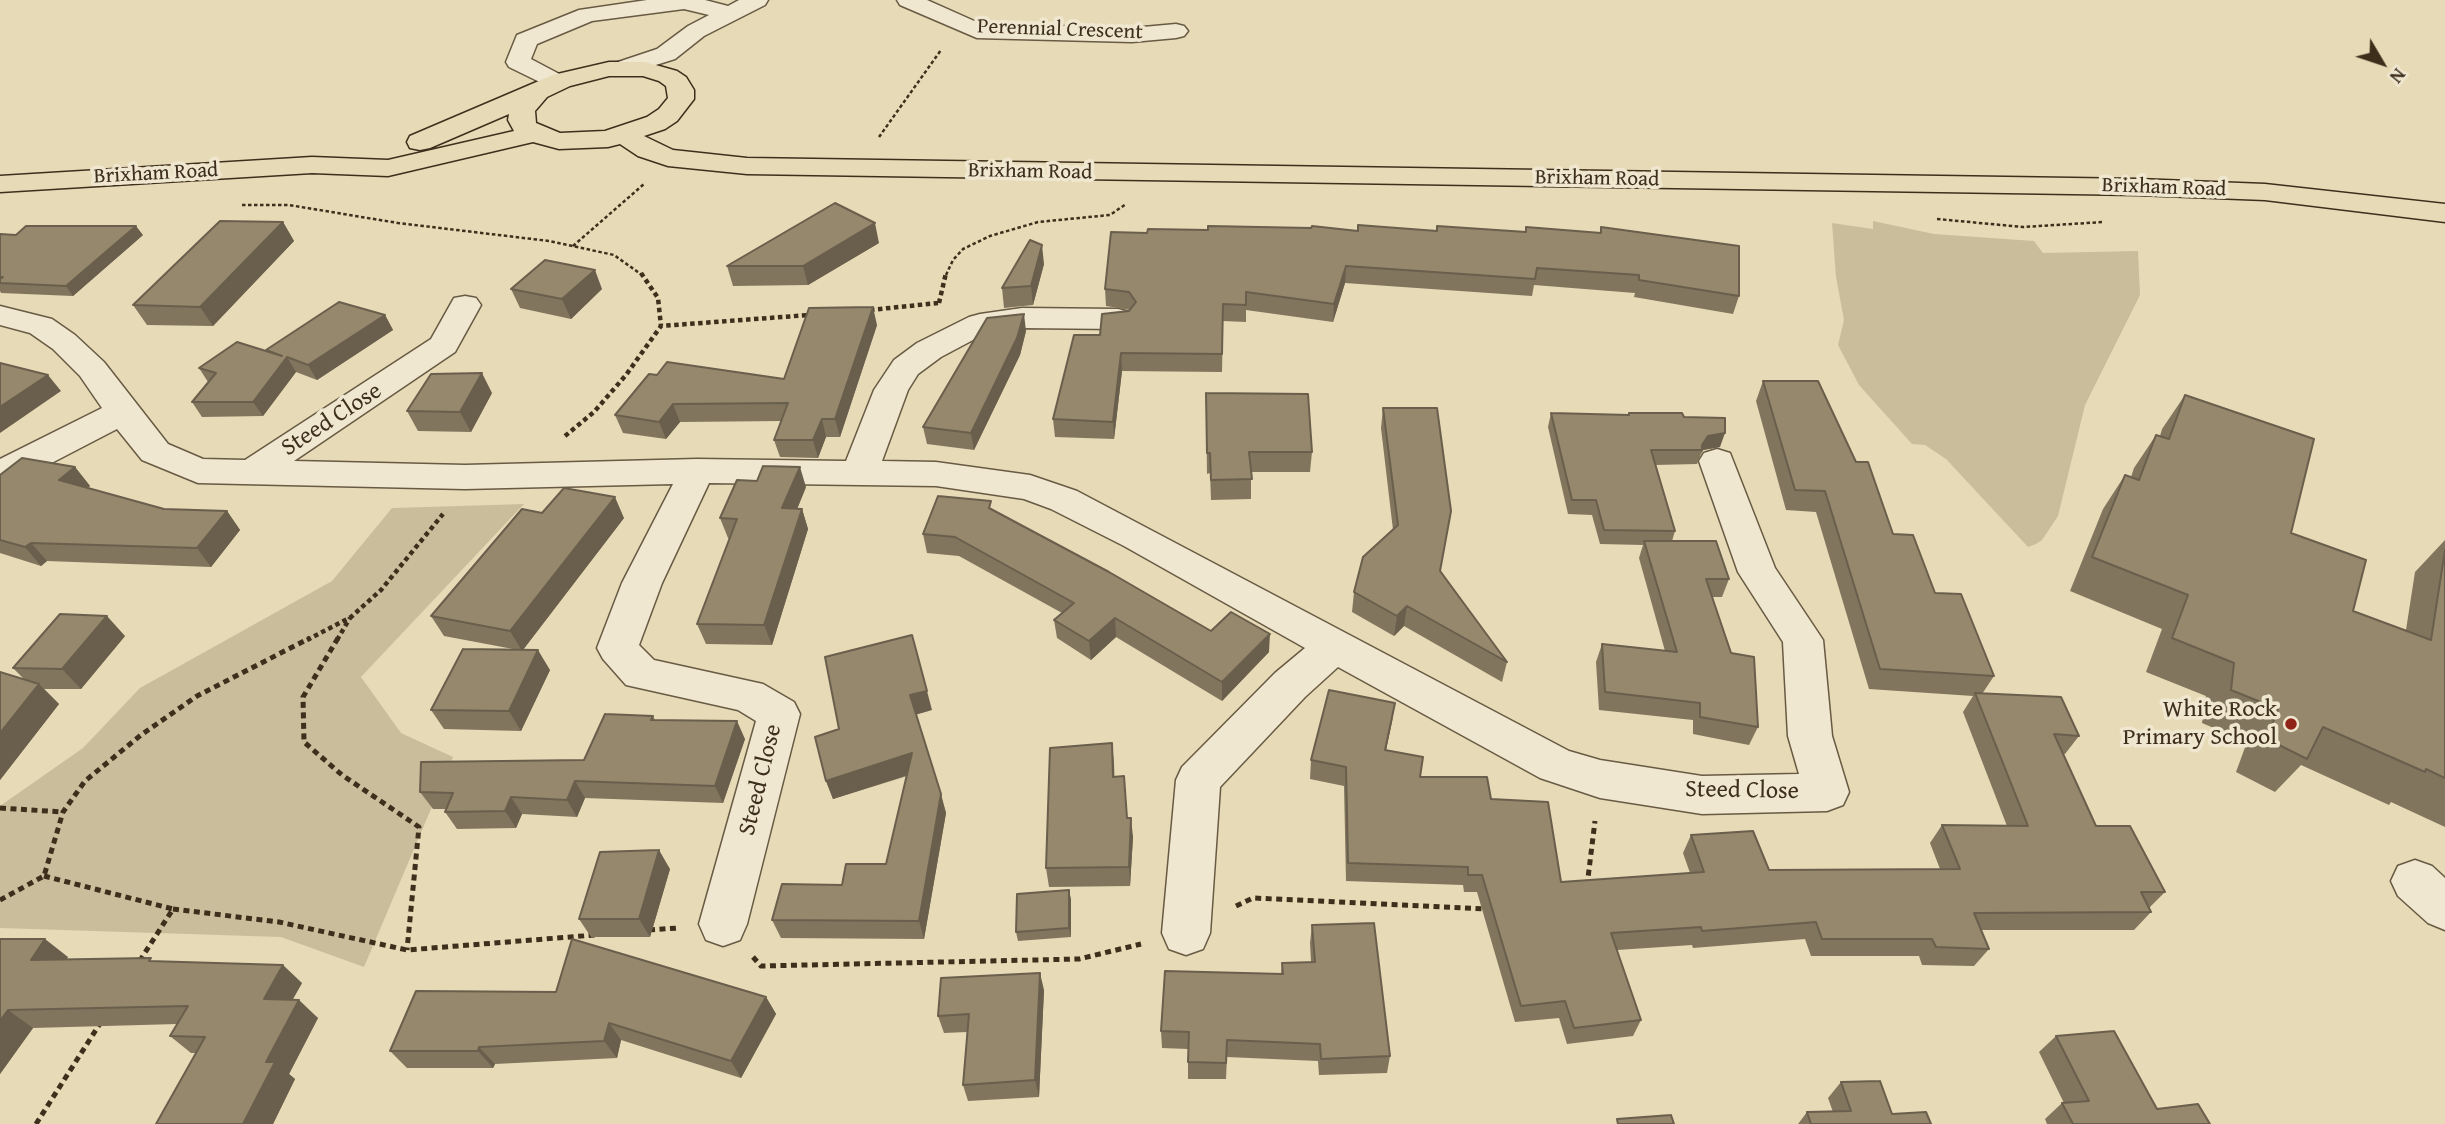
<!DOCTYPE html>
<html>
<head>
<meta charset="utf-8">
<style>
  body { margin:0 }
  #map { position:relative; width:2445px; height:1124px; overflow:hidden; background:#e7dab6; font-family:"Gentium Book Plus",serif }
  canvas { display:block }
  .north { position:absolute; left:2347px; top:28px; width:70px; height:70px; -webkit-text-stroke:5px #efe7d0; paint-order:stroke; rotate:129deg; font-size:19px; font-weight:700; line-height:28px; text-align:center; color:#3e2f1d }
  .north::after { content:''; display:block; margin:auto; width:24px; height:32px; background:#3e2f1d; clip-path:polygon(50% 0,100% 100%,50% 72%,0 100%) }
</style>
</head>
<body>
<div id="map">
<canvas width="2445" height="1124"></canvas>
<div class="north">N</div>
</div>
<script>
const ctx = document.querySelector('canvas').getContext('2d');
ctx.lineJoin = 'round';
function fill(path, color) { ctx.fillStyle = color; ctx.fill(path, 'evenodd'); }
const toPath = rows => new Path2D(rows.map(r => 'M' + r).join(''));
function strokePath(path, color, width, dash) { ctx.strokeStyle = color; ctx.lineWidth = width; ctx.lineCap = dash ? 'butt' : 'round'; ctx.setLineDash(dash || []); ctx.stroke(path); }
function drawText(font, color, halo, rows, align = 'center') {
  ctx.font = font + ' "Gentium Book Plus",serif'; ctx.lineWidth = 7; ctx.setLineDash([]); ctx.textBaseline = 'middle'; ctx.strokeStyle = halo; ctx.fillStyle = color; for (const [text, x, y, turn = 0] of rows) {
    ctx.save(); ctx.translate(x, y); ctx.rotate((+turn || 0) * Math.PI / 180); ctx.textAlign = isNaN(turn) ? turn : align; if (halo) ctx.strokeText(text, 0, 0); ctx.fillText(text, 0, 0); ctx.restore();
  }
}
fill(toPath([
  [1873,221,1934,234,2034,241,2043,253,2138,251,2140,295,2085,405,2058,516,2042,540,2036,544,2028,547,1946,459,1925,445,1912,444,1859,385,1838,345,1844,320,1836,277,1832,223,1873,229],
  [524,504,361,677,401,733,453,757,364,967,281,937,0,928,0,806,83,748,140,688,332,581,392,508]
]), '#cabd9c');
const minor = toPath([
  [647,0,705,0,728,6,739,0,768,0,765,5,704,36,675,59,624,75,615,73,612,68,615,63,657,49,688,26,709,15,684,9,592,21,537,44,531,59,565,77,569,82,565,87,556,90,509,67,506,62,517,35,579,10,647,0],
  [897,0,927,0,981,24,1132,28,1176,24,1184,26,1188,31,1184,36,1176,38,1132,42,977,38,900,5,897,0],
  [465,296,476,298,481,305,455,352,294,461,465,465,697,459,846,461,874,390,894,360,917,343,969,317,980,314,1022,308,1118,309,1129,312,1134,319,1129,326,1118,329,1022,328,988,332,941,357,918,374,908,390,882,461,936,462,1030,475,1077,491,1569,751,1600,760,1702,776,1799,774,1788,736,1783,642,1738,572,1699,461,1704,453,1717,449,1730,453,1775,568,1823,640,1832,736,1849,792,1843,805,1827,811,1702,814,1600,798,1540,778,1338,667,1305,697,1220,787,1210,933,1203,949,1186,955,1169,949,1162,933,1176,780,1182,767,1275,673,1305,648,1124,546,1051,509,1024,499,936,486,709,483,662,583,639,645,654,660,763,684,794,702,800,714,747,924,740,940,723,946,706,940,699,924,756,721,738,710,626,685,603,659,597,648,622,583,673,484,465,489,198,483,142,460,117,429,13,483,0,486,0,459,102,408,80,376,53,349,30,333,0,325,0,306,52,319,75,335,104,362,168,444,203,459,245,460,431,339,454,298,465,296],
  [2415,860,2432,866,2445,878,2445,930,2428,923,2398,896,2391,881,2398,866,2415,860]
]);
const major = toPath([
  [609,62,645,62,677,71,686,77,694,90,694,99,677,121,665,129,644,136,673,150,747,158,2138,179,2265,184,2445,204,2445,222,2265,200,2138,195,747,174,668,166,638,156,620,144,608,147,559,149,533,142,388,176,312,173,0,192,0,176,312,157,388,160,514,131,508,120,509,114,430,148,420,150,410,148,407,142,410,136,553,75,609,62],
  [609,76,643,76,659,81,666,86,668,98,659,109,647,117,605,131,560,133,536,123,535,111,547,97,570,86,609,76]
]);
strokePath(minor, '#685a43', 3);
strokePath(major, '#3e2f1d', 3);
strokePath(toPath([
  [879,137,941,50],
  [242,205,289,205,398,223,549,241,614,255,642,275],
  [1937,219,2023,227,2103,222],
  [573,246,644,184],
  [946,275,953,260,963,249,990,236,1038,222,1110,215,1126,204]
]), '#3e2f1d', 2.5, [3.5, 2.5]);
strokePath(toPath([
  [641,273,658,298,661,326],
  [939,303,946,273],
  [870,310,938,303],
  [565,436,594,412,626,375,661,326,809,315],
  [307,640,351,617,381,590,443,514],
  [337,640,350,618]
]), '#3e2f1d', 4.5, [4.5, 3.5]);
strokePath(toPath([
  [338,638,303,697,304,742,342,775,419,827,407,950],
  [0,808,63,812],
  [44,876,173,909,139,962],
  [1587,886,1595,821],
  [0,900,44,876,63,812,85,781,141,735,197,696,310,638],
  [1236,906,1253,898,1488,909],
  [173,909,279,922,407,950,595,935],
  [649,930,678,928],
  [753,957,761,966,1079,959,1141,944],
  [36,1124,101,1022]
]), '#3e2f1d', 5, [6, 4.5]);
fill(minor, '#efe7d0');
fill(major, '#e7dab6');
fill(toPath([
  [283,222,294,241,213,326,147,325,133,305],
  [1526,227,1600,233,1601,227,1739,296,1733,314,1634,297,1635,293,1534,285,1532,296,1345,283,1333,322,1246,310,1246,322,1223,321,1222,372,1122,371,1114,439,1055,437,1053,419,1100,335,1130,310,1106,306,1105,289,1147,233,1358,231,1525,232],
  [0,234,143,235,73,296,1,293,0,291],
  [879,243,808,285,733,286,727,266],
  [1044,264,1033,305,1004,308,1002,288],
  [511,289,602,289,571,319,520,308],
  [385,315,393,330,317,380,296,372,263,416,202,417,192,402,208,382,199,368,267,351],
  [877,325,840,437,826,437,818,458,780,457,774,440,781,421,680,422,666,439,623,433,615,415,784,379],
  [1026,331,1020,355,974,450,927,444,923,427],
  [1763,381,1856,462,1893,534,1994,676,1982,694,2079,736,2065,754,2063,754,2096,826,2165,892,2149,908,2151,912,2134,930,1981,930,1989,949,1974,966,1922,965,1919,956,1811,956,1805,939,1693,948,1692,945,1617,950,1641,1020,1633,1036,1567,1044,1559,1018,1515,1022,1477,892,1464,892,1463,885,1346,881,1344,786,1310,779,1311,760,1395,703,1386,750,1420,777,1491,799,1561,882,1690,873,1683,853,1691,835,1769,870,1940,869,1930,843,1942,825,2007,826,1963,712,1973,696,1869,689,1816,512,1786,510,1756,401],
  [492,393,471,432,418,431,407,411],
  [1206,393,1312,452,1310,472,1251,472,1251,499,1211,500,1210,473,1207,474],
  [2185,395,2353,611,2406,630,2415,572,2445,540,2445,827,2391,802,2389,805,2301,765,2275,792,2236,772,2247,742,2202,723,2206,696,2146,672,2162,629,2070,591,2103,509,2125,475,2131,477,2134,468,2156,435,2160,436,2162,429],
  [1383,408,1441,571,1507,662,1502,682,1404,626,1394,636,1352,612,1354,592,1393,530,1381,428],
  [1551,413,1628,415,1629,413,1684,417,1720,447,1703,450,1701,454,1697,464,1655,465,1675,531,1672,541,1729,579,1722,597,1712,597,1758,727,1749,745,1693,734,1693,720,1599,710,1596,662,1602,644,1665,651,1639,558,1643,545,1600,544,1592,515,1568,514,1548,427],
  [75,467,90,486,87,488,164,509,227,511,240,530,211,567,47,561,41,566,0,553,0,475],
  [806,487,797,509,802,509,808,529,772,645,706,644,697,624,729,539,728,538,720,518],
  [993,511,1211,631,1269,652,1222,701,1116,637,1091,660,1057,638,1054,620,1062,613,959,556,927,553,923,534],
  [542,513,624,518,523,650,550,670,521,731,444,729,431,710,513,649,444,636,431,616],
  [125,636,81,689,44,689,59,704,0,780,0,672,24,679,13,668],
  [932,710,916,714,946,813,924,939,781,938,772,920,842,885,886,864,907,776,833,799,826,781,839,729],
  [653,716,655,720,745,739,723,803,585,798,577,817,522,814,516,828,457,829,445,812,446,809,433,809,420,792,584,760],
  [1112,743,1114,777,1124,776,1127,818,1133,837,1130,886,1049,887,1046,868],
  [670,869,650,937,591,937,579,919],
  [1069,890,1071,900,1071,937,1018,941,1016,932],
  [1312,925,1390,1056,1387,1073,1319,1075,1318,1061,1227,1057,1226,1079,1188,1079,1188,1049,1162,1048,1161,1031,1281,974,1282,963,1311,962,1310,943],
  [0,939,68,957,66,959,155,961,302,983,292,1000,318,1018,289,1074,295,1079,273,1124,156,1124,196,1053,191,1053,170,1036,177,1024,33,1028,0,1074],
  [1044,990,1039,1097,968,1101,963,1085,967,1032,944,1033,938,1016],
  [766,997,776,1014,741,1078,621,1040,617,1058,495,1064,493,1068,407,1068,390,1051],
  [2056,1036,2157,1109,2210,1124,2047,1124,2045,1119,2062,1103,2064,1103,2039,1052],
  [1841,1082,1892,1114,1931,1124,1798,1124,1807,1112,1833,1112,1828,1098]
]), '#81755e');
fill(toPath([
  [283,222,294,241,213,326,200,307],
  [875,223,879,243,808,285,803,266],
  [136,226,143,235,73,296,66,286],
  [1042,245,1044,264,1033,305,1031,286],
  [1346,266,1345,283,1333,322,1334,304],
  [595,270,602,289,571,319,562,299],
  [873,307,877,325,840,437,835,419],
  [1024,314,1026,331,1020,355,974,450,971,433],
  [385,315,393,330,317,380,308,365],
  [1121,353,1122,371,1114,439,1113,422],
  [287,357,296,372,263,416,253,402],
  [482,373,492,393,471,432,460,412],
  [48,375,61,391,0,433,0,407],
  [673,404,680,422,666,439,659,422],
  [822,419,826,437,818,458,813,440],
  [1725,433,1720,447,1703,450,1701,454,1702,450,1702,445,1708,436],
  [75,467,90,486,75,498,59,480],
  [800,467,806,487,789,529,782,508],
  [615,497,624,518,522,651,510,631],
  [802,509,808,529,772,645,764,625],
  [227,511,240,530,211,567,197,548],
  [31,543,47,561,41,566,25,547],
  [1407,606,1404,626,1394,636,1397,616],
  [107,616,125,636,81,689,62,669],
  [1115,618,1116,637,1091,660,1089,641],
  [1270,634,1269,652,1222,701,1222,682],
  [538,650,550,670,521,731,509,711],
  [39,684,59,704,0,780,0,733],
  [927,691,932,710,915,715,910,695],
  [1395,703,1392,722,1382,769,1385,750],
  [737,721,745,739,723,803,715,786],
  [1112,743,1114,763,1115,796,1113,777],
  [912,753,917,772,833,799,826,781],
  [575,781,585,798,577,817,567,800],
  [941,794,946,813,924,939,919,921],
  [511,797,522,814,516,828,505,811],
  [1131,818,1133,837,1130,886,1129,867],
  [659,850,670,869,650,937,639,919],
  [1069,890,1071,900,1071,937,1069,928],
  [45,939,68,957,54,978,31,960],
  [283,965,302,983,283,1017,264,999],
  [1040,973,1044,990,1039,1097,1035,1080],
  [766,997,776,1014,741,1078,731,1061],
  [299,1000,318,1018,289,1074,295,1079,273,1124,243,1124,266,1062],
  [8,1010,33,1028,0,1074,0,1021],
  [609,1023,621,1040,617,1058,604,1041],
  [479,1047,495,1064,493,1068,478,1051]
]), '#695f4c');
const building = toPath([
  [835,203,875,223,803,266,727,266,835,203],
  [220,221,283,222,200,307,133,305,220,221],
  [1358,225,1437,231,1437,226,1526,232,1526,227,1601,233,1601,227,1739,246,1739,296,1639,280,1639,275,1537,268,1535,279,1346,266,1334,304,1246,292,1246,305,1223,304,1222,354,1121,353,1113,422,1053,419,1074,335,1100,335,1102,314,1129,311,1136,302,1129,292,1105,289,1111,232,1147,233,1148,229,1208,230,1208,226,1311,228,1312,226,1358,231,1358,225],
  [26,226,136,226,66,286,0,283,0,279,3,277,0,277,0,234,16,235,26,226],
  [1030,240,1042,245,1031,286,1002,288,1030,240],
  [545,260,595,270,562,299,511,289,545,260],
  [339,302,385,315,308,365,287,357,253,402,192,402,216,373,199,368,237,342,282,356,266,350,339,302],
  [873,307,835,419,822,419,813,440,774,440,788,403,673,404,659,422,615,415,649,374,657,375,667,362,784,379,809,308,873,307],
  [1024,314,1017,338,971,433,923,427,987,318,1024,314],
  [0,363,48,375,0,407,0,363],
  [482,373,460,412,407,411,431,374,482,373],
  [1763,381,1818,381,1856,462,1868,462,1893,534,1913,535,1935,593,1961,594,1994,676,1880,669,1825,491,1795,490,1763,381],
  [1206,393,1308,394,1312,452,1249,452,1252,479,1211,480,1210,453,1207,453,1206,393],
  [2185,395,2314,439,2291,533,2366,560,2353,611,2431,640,2445,550,2445,778,2426,769,2425,772,2323,727,2307,759,2267,739,2278,709,2231,690,2234,663,2172,638,2188,595,2092,557,2125,475,2139,480,2156,435,2169,439,2185,395],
  [1383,408,1437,408,1451,511,1440,571,1507,662,1407,606,1397,616,1354,592,1363,557,1398,525,1383,408],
  [1551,413,1629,415,1629,413,1682,413,1684,417,1725,418,1725,433,1708,436,1702,445,1702,450,1651,450,1675,531,1604,530,1596,500,1572,500,1551,413],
  [22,458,75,467,59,480,164,509,227,511,197,548,31,543,25,547,0,540,0,475,22,458],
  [763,466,800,467,782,508,802,509,764,625,697,624,737,519,720,518,737,480,757,481,763,466],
  [564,488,615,497,510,631,431,616,522,509,542,513,564,488],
  [938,496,991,501,989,508,1109,572,1211,631,1231,612,1270,634,1222,682,1115,618,1089,641,1054,620,1074,603,955,537,923,534,938,496],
  [1644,541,1716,541,1729,579,1706,579,1731,653,1754,657,1758,727,1700,717,1700,703,1605,692,1602,644,1677,652,1644,541],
  [60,614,107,616,62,669,13,668,60,614],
  [912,635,927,691,910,695,941,794,919,921,772,920,782,884,842,885,846,864,886,864,912,753,826,781,815,737,839,729,825,657,912,635],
  [463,649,538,650,509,711,431,710,463,649],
  [0,672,39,684,0,733,0,672],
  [1329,690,1395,703,1385,750,1423,757,1420,777,1487,777,1491,799,1548,802,1561,882,1704,872,1691,835,1753,831,1769,870,1960,869,1942,825,2028,826,1975,693,2061,697,2079,736,2054,734,2096,826,2130,826,2165,892,2141,892,2151,912,1974,913,1989,949,1936,947,1932,939,1822,939,1816,922,1702,931,1701,927,1611,933,1641,1020,1574,1028,1565,1001,1521,1006,1482,875,1468,875,1468,867,1348,863,1346,767,1311,760,1329,690],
  [605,714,653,716,651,720,737,721,715,786,575,781,567,800,511,797,505,811,445,812,453,793,420,792,421,762,584,760,605,714],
  [1112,743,1113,777,1124,776,1127,818,1131,818,1129,867,1046,868,1050,748,1112,743],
  [659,850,639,919,579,919,600,852,659,850],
  [1069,890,1069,928,1016,932,1017,894,1069,890],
  [1374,923,1390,1056,1321,1059,1320,1044,1227,1040,1226,1063,1188,1062,1189,1032,1161,1031,1165,971,1283,974,1282,963,1315,962,1312,925,1374,923],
  [0,939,45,939,31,960,151,958,149,961,283,965,264,999,299,1000,266,1062,275,1062,243,1124,156,1124,205,1037,170,1036,188,1006,8,1010,0,1021,0,939],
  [572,939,766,997,731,1061,609,1023,604,1041,479,1047,478,1051,390,1051,416,991,556,992,572,939],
  [1040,973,1035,1080,963,1085,969,1014,938,1016,941,978,1040,973],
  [2114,1031,2157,1109,2198,1104,2210,1124,2073,1124,2062,1103,2089,1101,2056,1036,2114,1031],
  [1880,1081,1892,1114,1926,1112,1931,1124,1811,1124,1807,1112,1851,1111,1841,1082,1880,1081],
  [1671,1115,1674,1124,1618,1124,1617,1119,1671,1115]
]);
fill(building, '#96886d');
strokePath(building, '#695f4c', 2);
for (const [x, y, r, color] of [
  [2291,724,7,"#8f2418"]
]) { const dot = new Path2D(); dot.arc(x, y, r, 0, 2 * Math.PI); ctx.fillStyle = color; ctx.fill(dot); strokePath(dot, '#efe7d0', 2.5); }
drawText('21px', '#3e2f1d', '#efe7d0', [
  ["Perennial Crescent",1060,30,2],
  ["Brixham Road",1030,172,1],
  ["Brixham Road",156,174,-3],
  ["Brixham Road",1597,179,1],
  ["Brixham Road",2164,188,2]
]);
drawText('24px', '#3e2f1d', '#efe7d0', [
  ["Steed Close",332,420,-33],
  ["Steed Close",761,780,-76],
  ["Steed Close",1742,791,1]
]);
drawText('24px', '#3e2f1d', '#efe7d0', [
  ["White Rock",2277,710],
  ["Primary School",2277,738]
], 'right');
</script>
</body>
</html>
